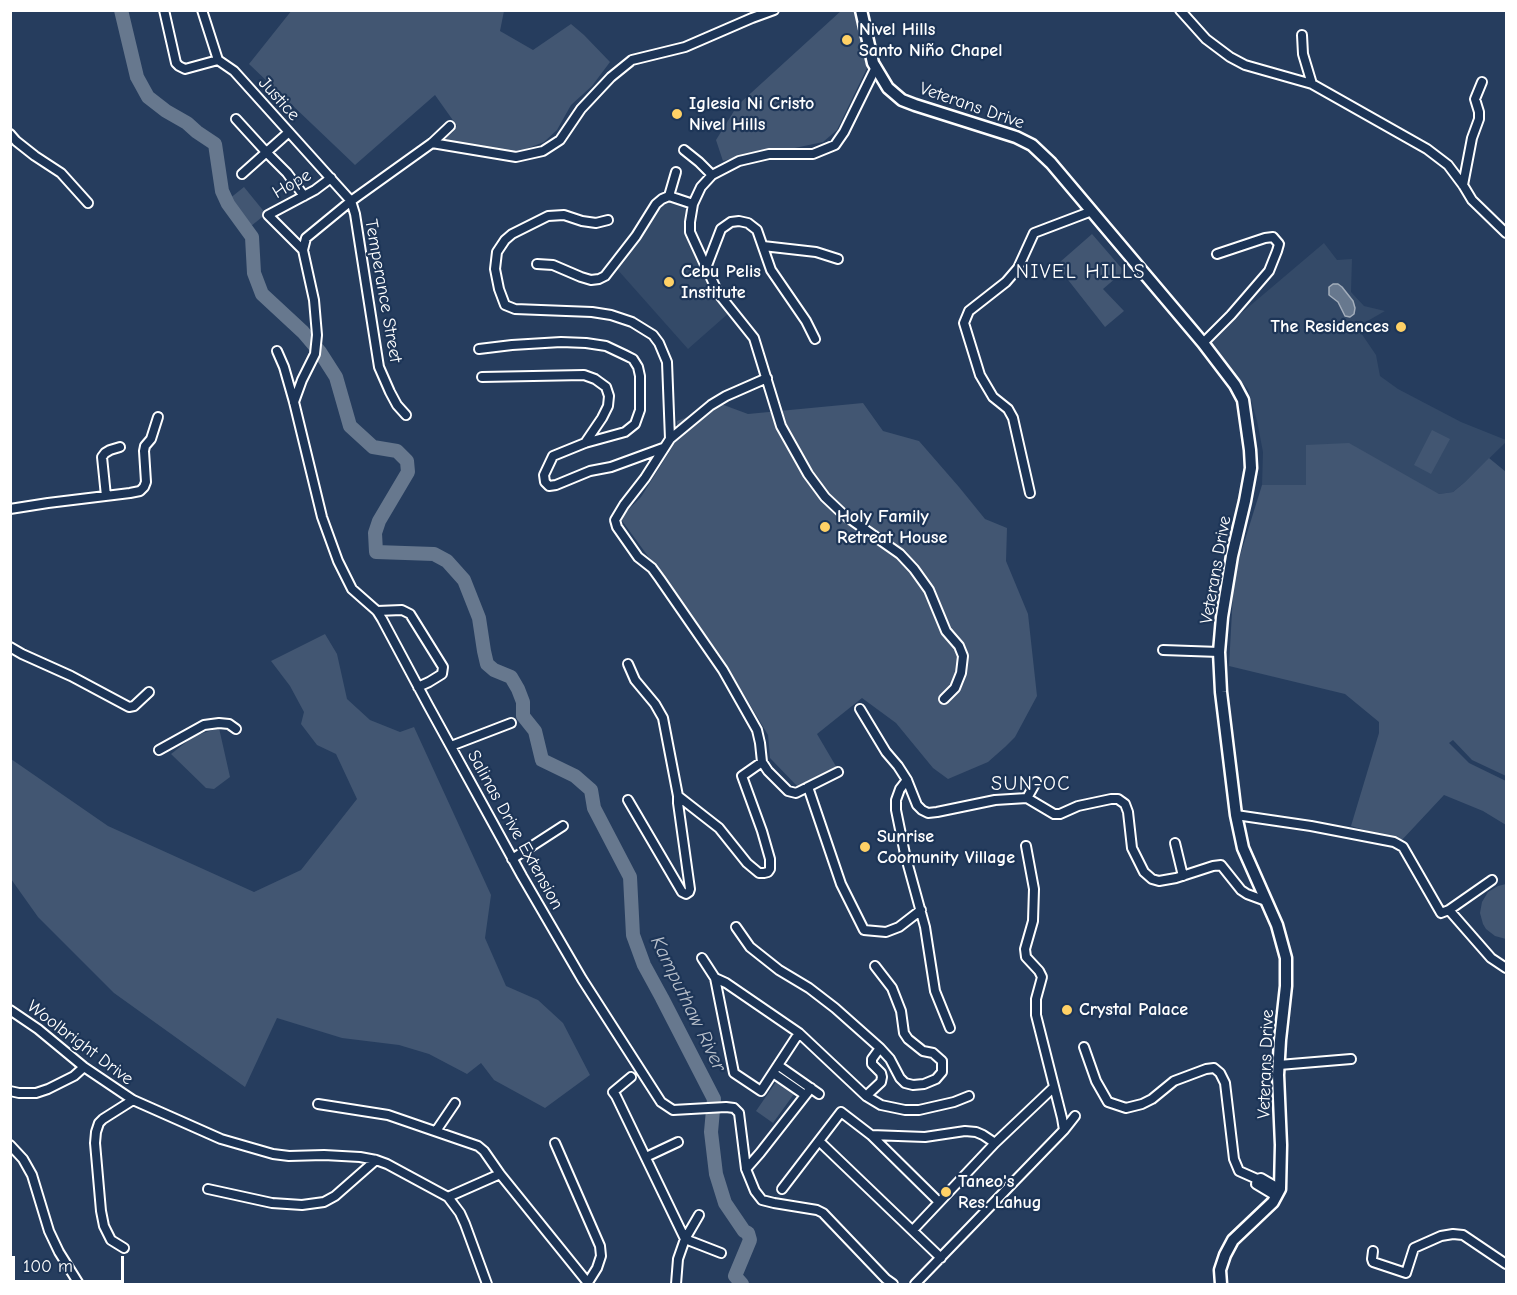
<!DOCTYPE html>
<html>
<head>
<meta charset="utf-8">
<style>
  body { margin:0 }
  #map { position:relative; width:1517px; height:1295px; overflow:hidden; background:#263d5e; font-family:"Comic Neue",sans-serif }
  canvas { display:block }
  .frame { position:absolute; inset:0; border:12px solid #fff; pointer-events:none }
  .scale { position:absolute; left:12px; top:1256px; width:112px; height:27px; box-sizing:border-box; border:3px solid #fff; border-top:0; padding-left:8px; font-size:18px; line-height:21px; white-space:nowrap; color:#fff; -webkit-text-stroke:4px #1d3557; paint-order:stroke }
</style>
</head>
<body>
<div id="map">
<canvas width="1517" height="1295"></canvas>
<div class="frame"></div>
<div class="scale">100 m</div>
</div>
<script>
const ctx = document.querySelector('canvas').getContext('2d');
ctx.lineJoin = 'round';
function fill(path, color) { ctx.fillStyle = color; ctx.fill(path, 'evenodd'); }
const toPath = rows => new Path2D(rows.map(r => 'M' + r).join(''));
function strokePath(path, color, width, dash) { ctx.strokeStyle = color; ctx.lineWidth = width; ctx.lineCap = dash ? 'butt' : 'round'; ctx.setLineDash(dash || []); ctx.stroke(path); }
function drawText(font, color, halo, rows, align = 'center') {
  ctx.font = font + ' "Comic Neue",sans-serif'; ctx.lineWidth = 4.5; ctx.setLineDash([]); ctx.textBaseline = 'middle'; ctx.strokeStyle = halo; ctx.fillStyle = color; for (const [text, x, y, turn = 0] of rows) {
    ctx.save(); ctx.translate(x, y); ctx.rotate((+turn || 0) * Math.PI / 180); ctx.textAlign = isNaN(turn) ? turn : align; if (halo) ctx.strokeText(text, 0, 0); ctx.fillText(text, 0, 0); ctx.restore();
  }
}
fill(toPath([
  [670,200,688,206,685,231,715,295,730,312,688,349,617,269,664,204],
  [1324,243,1337,260,1352,259,1351,292,1364,306,1385,311,1357,327,1376,355,1380,376,1398,389,1461,422,1506,440,1506,442,1465,482,1453,492,1439,494,1306,485,1262,485,1263,452,1257,421,1248,389,1207,344,1225,327]
]), '#344a68');
fill(toPath([
  [292,10,504,11,500,31,533,50,571,24,584,35,610,62,592,86,571,105,557,130,544,142,518,152,441,141,444,134,457,126,435,95,355,165,249,64],
  [842,10,854,11,867,68,837,130,823,142,790,149,760,150,723,161,716,140,734,111,740,103],
  [244,187,266,214,251,226,229,199],
  [1092,234,1124,271,1103,289,1124,311,1105,327,1065,276,1060,262],
  [863,403,883,431,919,441,959,487,985,519,1007,528,1006,561,1028,614,1037,696,1015,737,1005,747,988,762,948,779,933,768,896,723,862,698,817,734,837,768,797,786,770,758,768,735,721,656,620,518,641,497,676,441,677,421,721,404,748,414],
  [1432,430,1450,439,1431,474,1414,465],
  [1349,443,1439,494,1453,492,1465,482,1489,458,1506,472,1506,776,1472,760,1453,740,1449,743,1469,763,1506,781,1506,825,1483,811,1444,795,1401,841,1351,826,1379,733,1379,722,1345,694,1229,666,1234,575,1262,485,1306,485,1306,445],
  [325,634,337,654,347,699,370,720,400,732,414,727,491,895,485,938,506,986,538,1000,563,1023,590,1075,545,1108,494,1080,481,1063,467,1074,429,1054,399,1045,342,1038,277,1018,245,1087,114,993,38,917,11,879,11,759,108,826,254,892,301,870,357,799,336,754,317,745,301,724,304,712,290,686,271,661],
  [219,728,230,777,214,789,206,788,171,754,194,736],
  [1506,884,1506,939,1495,936,1486,929,1483,924,1480,913,1482,902,1488,892,1498,886],
  [776,1082,794,1094,773,1123,756,1111]
]), '#425672');
const water = toPath([
  [1333,284,1338,284,1342,287,1353,301,1355,308,1354,314,1350,317,1345,316,1338,302,1329,295,1329,287,1333,284]
]);
fill(water, '#67788e');
strokePath(water, '#a4aebb', 1.5);
strokePath(toPath([
  [121,10,137,77,148,97,166,111,187,123,197,132,215,144,222,191,228,204,252,237,254,273,262,294,303,332,320,352,336,377,350,426,373,447,397,451,407,461,408,472,379,521,375,533,376,552,434,554,447,561,464,580,479,618,484,651,487,664,494,670,511,677,518,689,523,702,523,716,535,731,542,760,575,776,591,790,594,808,630,877,633,935,644,965,662,998,714,1099,711,1132,716,1174,725,1203,744,1231,748,1233,750,1240,735,1276,742,1284]
]), '#67788e', 14);
const minor = toPath([
  [164,10,176,63,179,66,185,69,218,60],
  [202,10,218,60,234,71,351,201,355,214,379,367,390,392,397,405,406,415],
  [1180,10,1206,39,1230,57,1245,65,1312,84,1427,149,1448,165,1463,185,1472,200,1506,233],
  [1302,35,1303,54,1312,84],
  [876,67,844,132,835,145,813,154,769,154,739,161,712,175,701,187,693,204,690,222,690,232,718,293,754,338,781,426,808,474,825,497,843,514,900,554,914,569,929,590,946,631,959,646,963,656,961,673,955,688,944,699],
  [236,119,267,153,287,173,304,196],
  [10,134,16,141,35,156,61,173,88,203],
  [432,143,516,157,543,151,560,140,581,109,611,77,632,60,685,47,752,18,774,10],
  [684,150,699,162,712,175],
  [242,174,289,132],
  [1463,185,1472,138,1479,119,1479,112,1475,99,1482,82],
  [669,196,676,172],
  [608,220,596,223,582,221,564,215,548,216,512,234,505,240,497,252,495,269,499,289,505,305,515,309,592,312,611,315,632,322,653,335,659,343,667,362,670,439],
  [763,246,816,252,838,259],
  [303,250,268,215,315,190,331,178],
  [537,264,553,265,581,277,591,280,599,279,605,276,636,236,656,204,662,199,669,196,693,204],
  [706,268,721,229,731,222,739,221,748,223,757,230,771,270,806,321,815,339],
  [1203,343,1231,315,1269,271,1277,251,1279,244,1273,237,1265,238,1217,254],
  [479,349,512,345,561,342,586,343,606,346,625,355,633,359,638,367,640,376,640,410,635,424,625,432,585,443,553,456,544,475,545,482,549,486,556,485,590,471,611,467,663,448],
  [277,351,284,367,294,402,322,517,338,561,352,589,377,611,382,619,428,705,522,876,582,979,661,1102,673,1110,726,1107,734,1108,739,1113,746,1169,755,1191,762,1200,774,1203,817,1210,823,1213,886,1279,893,1284],
  [482,377,584,375,595,379,606,387,609,396,608,406,602,418,585,443],
  [767,378,726,396,711,405,670,439,645,478,624,505,615,520,617,527,638,557,652,568,660,579,723,670,757,730,760,743,762,762,768,771,788,791,796,793,838,772],
  [294,402,302,380,315,354,317,335,314,300,303,250,306,238,351,201,432,143,450,126],
  [1030,493,1013,418,1008,409,993,397,980,375,964,323,969,311,1006,282,1018,268,1034,233,1092,211],
  [106,496,102,457,105,453,110,450,120,447],
  [10,509,48,503,130,493,140,491,144,487,146,482,144,451,145,446,151,439,158,417],
  [377,611,402,610,410,614,443,667,442,674,429,682,418,687],
  [10,647,22,654,71,676,129,707,134,706,149,692],
  [1163,650,1219,652],
  [628,664,635,680,655,704,663,718,678,796,719,828,747,863,759,873,764,873,768,872,770,869,770,859,762,831,742,776,762,762],
  [860,709,886,752,898,766,907,780,917,805,922,810,928,813,937,812,995,800,1027,798,1054,814,1060,814,1078,806,1111,799,1118,799,1125,804,1128,812,1132,848,1144,872,1152,879,1159,881,1176,878,1213,866,1221,865,1241,890,1247,894,1266,901],
  [451,746,511,723],
  [159,750,204,725,219,723,229,724,236,729],
  [907,780,900,789,896,800,896,810,905,854,925,927,935,991,950,1028],
  [808,787,841,884,864,930,886,932,899,927,921,910],
  [1027,798,1036,782],
  [628,800,682,892,686,894,689,892,690,889,678,803,678,796],
  [1236,815,1311,826,1394,842,1403,847,1441,913,1449,910,1492,880],
  [1175,843,1183,876],
  [1026,846,1034,889,1033,921,1025,949,1026,957,1039,971,1042,977,1036,999,1036,1015,1062,1118,1064,1130],
  [512,859,563,826],
  [1449,910,1491,958,1506,968],
  [736,927,750,947,779,970,809,988,835,1008,880,1048,890,1059,900,1078,905,1083,913,1085,924,1084,936,1079,942,1072,942,1061,933,1053,923,1051,908,1039,904,1033,901,1011,892,988,875,966],
  [702,958,715,978,734,1073,761,1091,799,1033],
  [715,978,726,983,799,1033,866,1096,881,1105,905,1110,919,1110,954,1102,969,1096],
  [10,1010,38,1029,84,1067,133,1100,221,1139,273,1154,289,1156,324,1155,360,1157,376,1160,387,1164,448,1197,460,1213,465,1224,487,1284],
  [1084,1047,1096,1081,1108,1102,1126,1108,1142,1104,1152,1099,1174,1081,1206,1069,1214,1068,1220,1073,1225,1083,1234,1159,1239,1171,1257,1179,1261,1178,1280,1189],
  [1279,1065,1351,1059],
  [779,1066,819,1094],
  [773,1073,805,1095],
  [631,1077,613,1092,616,1096,685,1239,721,1253],
  [10,1091,19,1093,36,1093,48,1089,74,1076,84,1067],
  [866,1096,881,1082,882,1077,881,1073,872,1064,872,1059,880,1048],
  [318,1104,388,1115,478,1146,484,1151,500,1174,588,1283],
  [436,1131,455,1103],
  [871,1135,925,1137,965,1131,976,1132,983,1135,995,1143],
  [819,1141,941,1258],
  [555,1143,600,1246,601,1256,597,1268,587,1284],
  [10,1145,23,1159,32,1175,49,1231,59,1252,79,1284],
  [646,1157,678,1142],
  [746,1169,760,1153,811,1088],
  [1257,1179,1256,1184,1276,1196],
  [208,1189,272,1203,302,1205,324,1202,335,1196,376,1160],
  [782,1189,841,1112,871,1135,939,1202],
  [448,1197,500,1174],
  [913,1230,995,1143,1054,1087],
  [124,1248,111,1240,104,1226,101,1211,95,1143,96,1132,99,1123,103,1119,133,1100],
  [1373,1251,1372,1259,1373,1262,1406,1273,1414,1248,1441,1236,1453,1234,1463,1235,1506,1264],
  [676,1284,678,1259,685,1239,699,1215],
  [915,1284,1064,1130,1075,1116]
]);
const major = toPath([
  [861,10,873,63,888,88,902,100,915,105,1016,137,1032,145,1051,163,1203,343,1235,385,1243,400,1250,450,1251,468,1245,501,1232,556,1222,617,1219,652,1221,692,1236,815,1243,848,1277,925,1286,958,1286,986,1280,1040,1278,1075,1281,1145,1280,1189,1273,1202,1233,1240,1225,1255,1220,1270,1221,1284]
]);
strokePath(minor, '#fff', 12);
strokePath(major, '#fff', 15);
strokePath(minor, '#1d3557', 8);
strokePath(major, '#1d3557', 10);
for (const [x, y, r, color] of [
  [847,40,6,"#ffd166"],
  [677,114,6,"#ffd166"],
  [669,282,6,"#ffd166"],
  [1401,327,6,"#ffd166"],
  [825,527,6,"#ffd166"],
  [865,847,6,"#ffd166"],
  [1067,1010,6,"#ffd166"],
  [946,1192,6,"#ffd166"]
]) { const dot = new Path2D(); dot.arc(x, y, r, 0, 2 * Math.PI); ctx.fillStyle = color; ctx.fill(dot); strokePath(dot, '#1d3557', 2); }
drawText('bold 18px', '#fff', '#1d3557', [
  ["Nivel Hills",859,30],
  ["Santo Niño Chapel",859,51],
  ["Iglesia Ni Cristo",689,104],
  ["Nivel Hills",689,125],
  ["Cebu Pelis",681,272],
  ["Institute",681,293],
  ["The Residences",1389,327,"right"],
  ["Holy Family",837,517],
  ["Retreat House",837,538],
  ["Sunrise",877,837],
  ["Coomunity Village",877,858],
  ["Crystal Palace",1079,1010],
  ["Taneo's",958,1182],
  ["Res. Lahug",958,1203]
], 'left');
drawText('18px', '#fff', '#1d3557', [
  ["Justice",279,99,48],
  ["Veterans Drive",972,106,19],
  ["Hope",292,184,-30],
  ["Temperance Street",383,291,80],
  ["Veterans Drive",1216,570,-80],
  ["Salinas Drive Extension",515,830,61],
  ["Woolbright Drive",80,1043,37],
  ["Veterans Drive",1266,1064,-88]
]);
ctx.letterSpacing = '1.5px';
drawText('20px', '#fff', '#1d3557', [
  ["NIVEL HILLS",1081,272],
  ["SUN-OC",1031,784]
]);
ctx.letterSpacing = '0px';
drawText('italic 20px', '#bbc2cc', '#1d3557', [
  ["Kamputhaw River",688,1004,64]
]);
</script>
</body>
</html>
